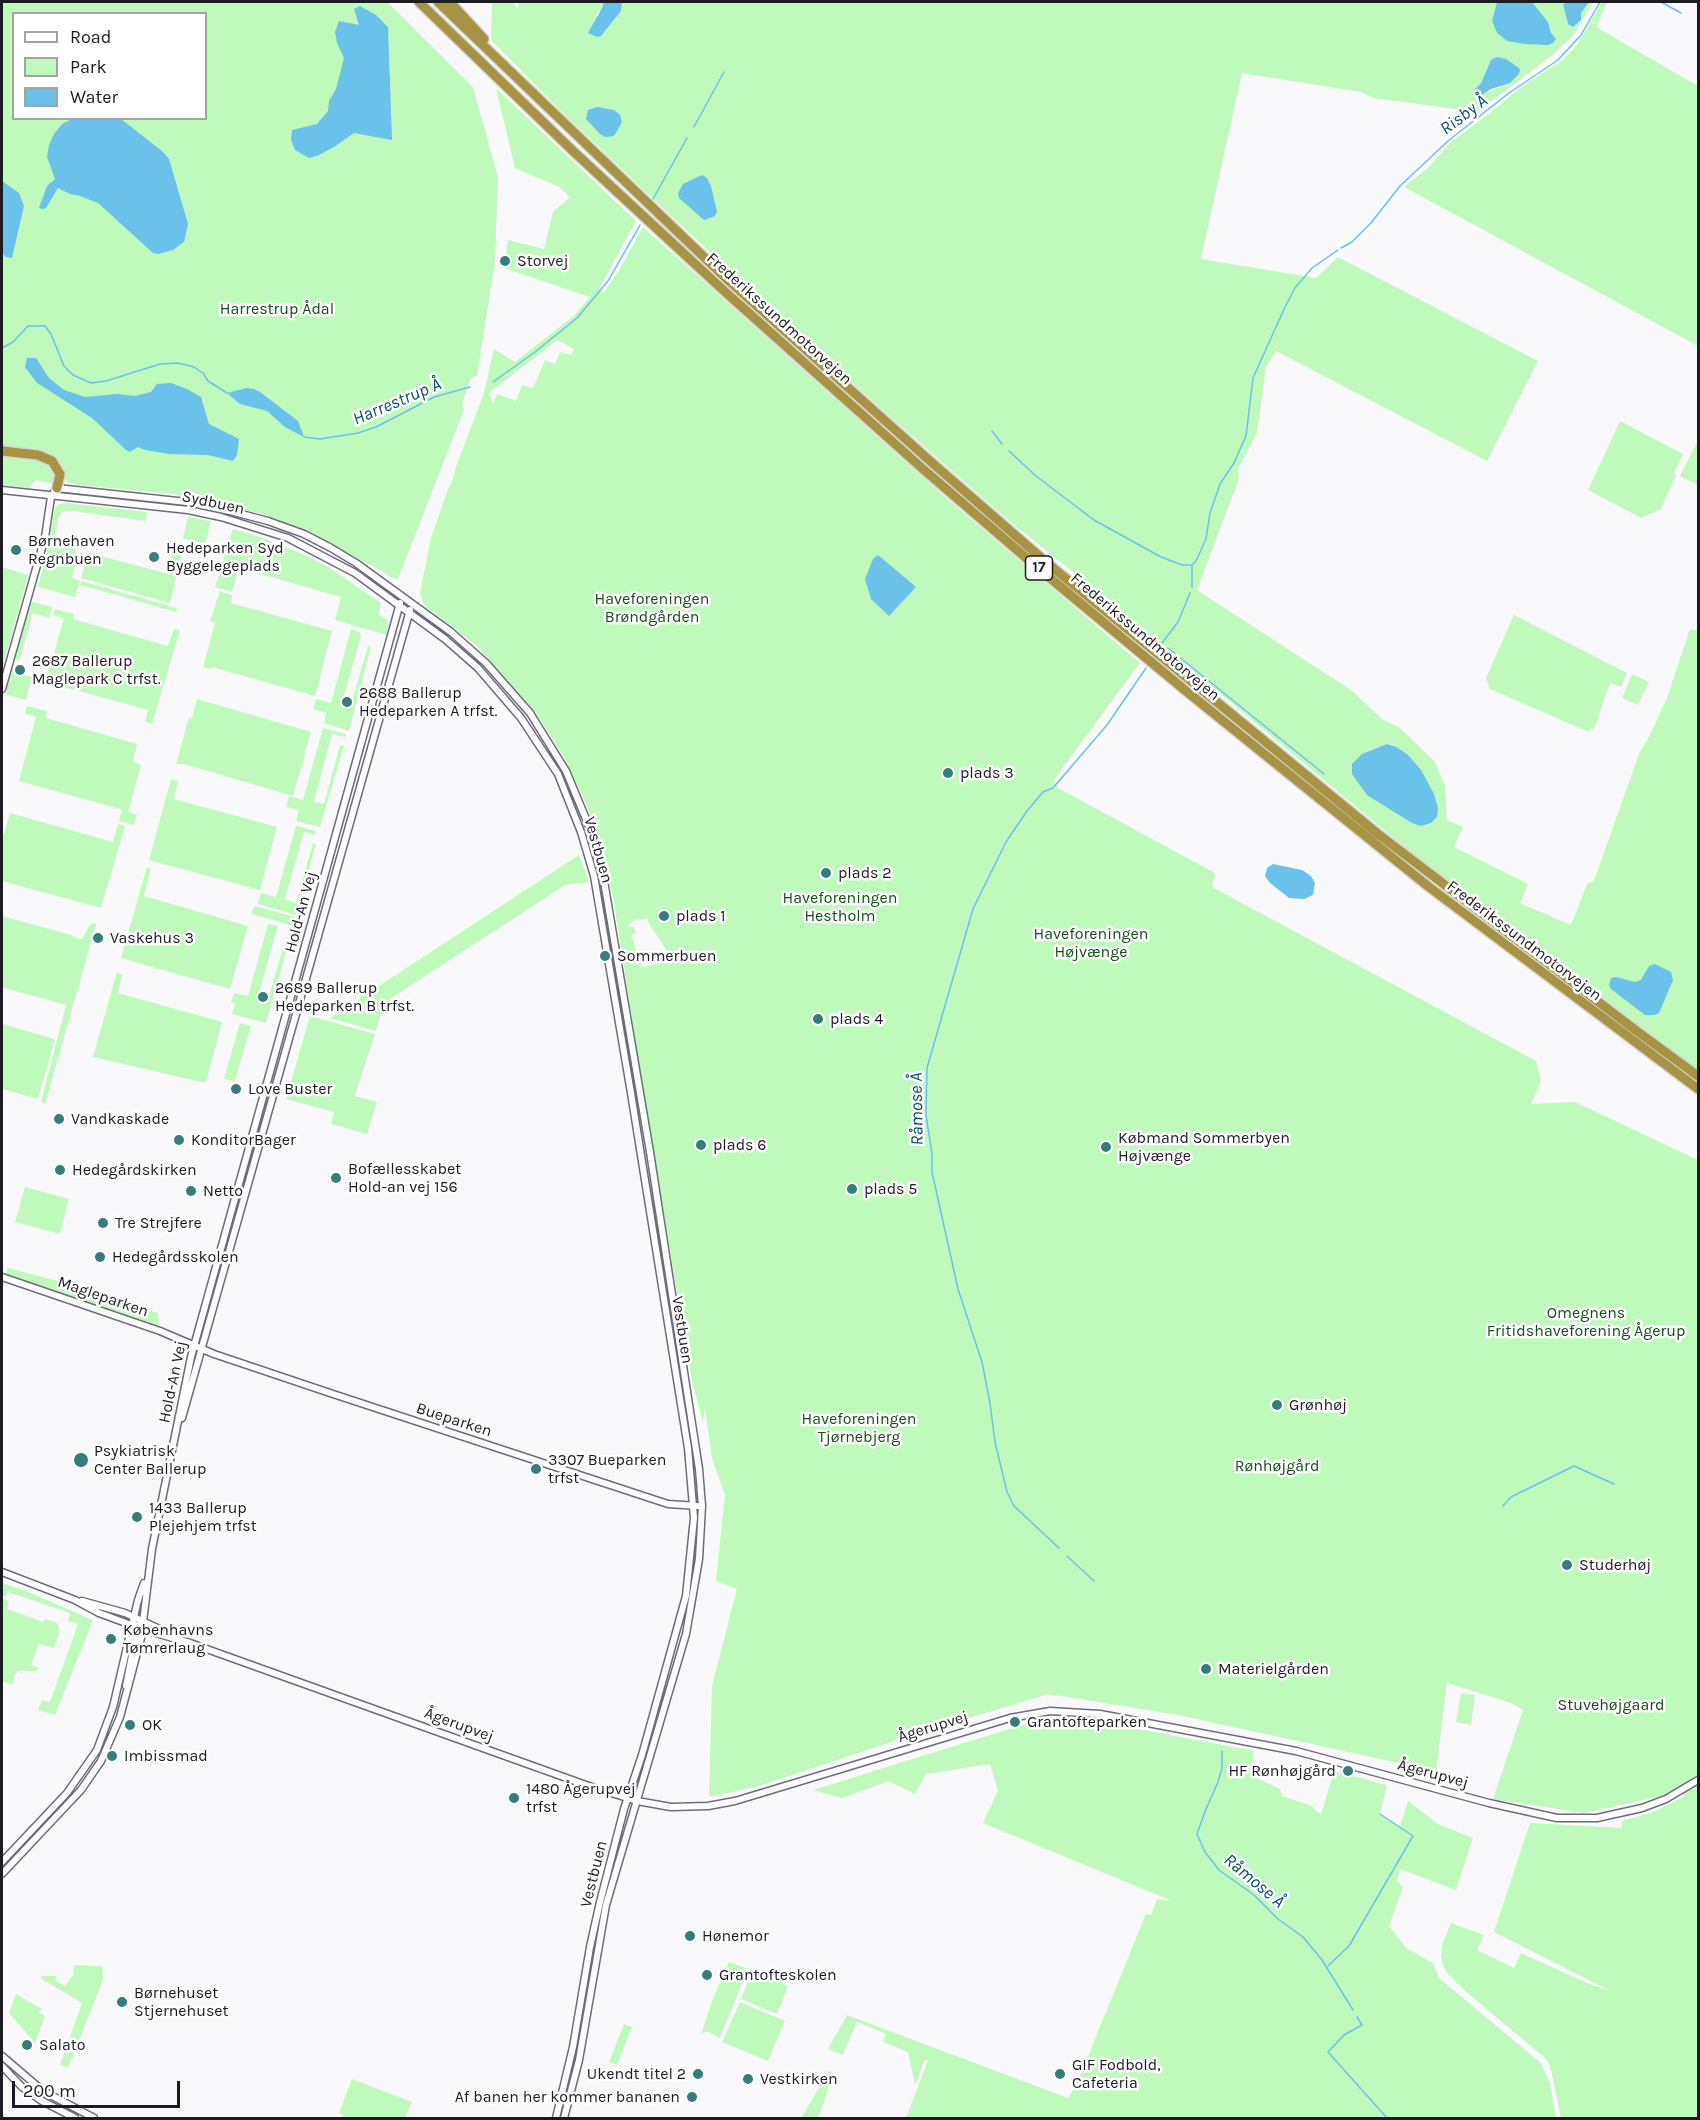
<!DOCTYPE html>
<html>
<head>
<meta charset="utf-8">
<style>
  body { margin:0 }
  #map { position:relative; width:1700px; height:2120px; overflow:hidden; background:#f9f9fc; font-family:Karla,sans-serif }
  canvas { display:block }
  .frame { position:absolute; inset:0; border:3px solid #1c1b21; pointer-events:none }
  .legend { position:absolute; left:12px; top:12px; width:195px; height:108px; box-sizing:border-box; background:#fff; border:2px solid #a4a4a6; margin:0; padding:8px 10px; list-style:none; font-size:18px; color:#1c1b21 }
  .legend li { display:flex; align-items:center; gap:12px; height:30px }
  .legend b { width:30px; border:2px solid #a4a4a6 }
  .scale { position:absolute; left:12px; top:2081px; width:168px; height:27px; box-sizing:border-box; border:3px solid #1c1b21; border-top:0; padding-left:8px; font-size:18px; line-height:21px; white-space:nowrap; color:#1c1b21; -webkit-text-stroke:4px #fff; paint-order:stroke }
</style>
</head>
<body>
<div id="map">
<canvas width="1700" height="2120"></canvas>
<div class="frame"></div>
<ul class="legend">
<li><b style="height:8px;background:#fff"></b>Road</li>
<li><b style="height:16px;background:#bff9bc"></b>Park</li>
<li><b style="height:16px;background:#6ac1ea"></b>Water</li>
</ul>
<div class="scale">200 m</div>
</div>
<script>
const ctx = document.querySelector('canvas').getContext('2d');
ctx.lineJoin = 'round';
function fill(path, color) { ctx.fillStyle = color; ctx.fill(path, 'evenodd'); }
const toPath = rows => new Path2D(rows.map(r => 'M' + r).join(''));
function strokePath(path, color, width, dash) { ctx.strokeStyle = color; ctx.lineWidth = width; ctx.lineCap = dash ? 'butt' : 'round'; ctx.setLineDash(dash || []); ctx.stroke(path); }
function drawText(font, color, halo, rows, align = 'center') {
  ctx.font = font + ' Karla,sans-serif'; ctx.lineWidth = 5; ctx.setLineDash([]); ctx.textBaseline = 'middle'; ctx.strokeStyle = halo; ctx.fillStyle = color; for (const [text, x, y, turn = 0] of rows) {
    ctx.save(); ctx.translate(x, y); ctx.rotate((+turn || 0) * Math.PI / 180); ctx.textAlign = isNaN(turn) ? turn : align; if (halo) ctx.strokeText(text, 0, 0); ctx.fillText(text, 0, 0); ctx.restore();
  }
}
fill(toPath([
  [2,2,387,2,473,87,498,177,495,262,477,376,471,378,462,403,464,410,398,579,390,577,382,571,294,526,258,513,173,494,78,485,67,482,64,477,54,476,54,484,35,480,30,488,2,485],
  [14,14,206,14,206,118,14,118],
  [492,2,513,2,518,10,518,2,603,2,603,6,596,15,601,36,621,11,622,2,1497,2,1492,21,1497,33,1507,41,1524,44,1555,39,1551,33,1548,22,1532,2,1569,2,1564,5,1568,24,1581,13,1589,2,1593,2,1573,36,1550,57,1477,112,1374,98,1361,92,1242,73,1201,259,1316,278,1338,257,1538,361,1487,461,1276,351,1266,367,1257,433,1238,469,1239,479,1197,590,1351,690,1382,719,1400,728,1435,762,1445,786,1447,820,1463,827,1454,847,1528,884,1520,903,1571,925,1587,884,1594,881,1639,754,1650,735,1667,698,1690,629,1698,631,1698,1071,1420,860,1103,596,1008,520,894,420,823,357,653,199,558,108,491,40],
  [1488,65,1510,83,1484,93,1474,90,1481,83],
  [1602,2,1607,2,1596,27,1698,86,1698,346,1404,187,1429,167,1452,141,1489,114,1521,87,1560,62,1575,48],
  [496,88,636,221,599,289,604,292,618,272,643,227,945,497,1140,663,1053,781,1058,788,1215,873,1212,887,1536,1061,1541,1080,1531,1104,1575,1102,1698,1160,1698,2118,1561,2118,1550,2065,1545,2058,1465,1991,1448,1974,1444,1967,1441,1958,1442,1945,1451,1923,1484,1935,1477,1950,1514,1968,1521,1953,1589,1984,1610,1991,1494,1932,1530,1823,1622,1828,1622,1821,1651,1813,1687,1795,1666,1795,1584,1813,1493,1799,1523,1710,1511,1703,1447,1683,1436,1771,1178,1715,1049,1694,909,1736,759,1786,709,1797,712,1686,737,1589,716,1581,725,1495,712,1458,705,1409,703,1422,692,1381,641,1076,613,896,599,839,587,806,564,757,536,713,477,646,424,605,420,593,431,538,447,492,452,482,456,467,484,393,494,349,515,362,575,315,590,297,504,268,508,240,544,249,553,212,570,197,559,187,515,168],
  [557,340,574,349,571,355,560,352,555,364,545,360,533,388,522,385,516,401,497,394,493,404,489,393],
  [648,918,648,922,673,960,642,967,631,935,636,933,634,927,628,926,634,920],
  [1620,421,1683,454,1674,473,1676,475,1661,509,1641,518,1588,490],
  [1696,444,1698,445,1698,485,1680,476],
  [66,503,147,512,146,521,73,511,62,512,58,519,55,538,50,537,55,507,60,504],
  [188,517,211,521,205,544,183,538],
  [233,529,260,537,303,554,327,566,381,603,379,615,388,620,387,635,335,620,341,597,239,568,232,592,215,587],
  [50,542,76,549,72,564,75,566,72,578,80,581,75,597,38,587],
  [89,553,169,574,173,553,182,553,170,603,81,578],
  [2,567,28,575,2,670],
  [81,581,177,608,176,612,81,585],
  [220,591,232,595,231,603,332,631,315,696,212,667,211,669,203,667,215,623,210,621],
  [33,602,52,607,49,618,33,613,19,661,15,658,31,603],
  [55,609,74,614,73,619,168,646,174,629,180,630,152,724,145,722,148,710,46,682,64,618,53,615],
  [1514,615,1627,673,1621,687,1610,683,1594,729,1591,728,1589,732,1490,689,1486,678],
  [351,629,360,632,361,636,342,703,351,705,368,646,371,647,349,731,324,723,326,713,313,709,316,699,331,703],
  [14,665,18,666,16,673,32,677,26,700,7,695,6,692],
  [1632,674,1649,682,1638,705,1622,698],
  [197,699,311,732,293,796,184,764,176,764,189,717,192,718],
  [27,706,47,711,46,718,137,744,133,761,141,765,128,812,137,815,134,825,119,821,122,810,120,809,19,781,36,717,25,714],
  [323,728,346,734,346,737,332,734,314,802,324,804,340,745,344,746,320,827,296,821,299,810,286,807,289,796,303,800],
  [171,779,178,781,174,799,277,827,260,890,149,860],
  [10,813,113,842,118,824,125,826,101,908,2,881,2,841],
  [296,826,316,831,315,835,304,832,285,899,296,903,313,843,316,844,296,915,258,904,261,893,276,897],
  [579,855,589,882,565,885,384,1003,376,1031,330,1018],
  [147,867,151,868,144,896,248,926,230,989,121,958],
  [254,906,295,917,293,926,252,914],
  [2,916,71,935,78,939,82,939,89,926,94,923,96,925,45,1104,41,1102,66,1005,2,987],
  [268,924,278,926,258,997,268,1000,285,941,289,942,266,1023,232,1014,235,1004,231,1002,234,993,248,996],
  [117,972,122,975,118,993,222,1022,206,1083,93,1057],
  [310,1016,375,1034,355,1096,377,1102,367,1134,331,1124,334,1112,286,1099],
  [240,1023,251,1026,235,1081,224,1079],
  [2,1024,55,1039,38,1099,2,1089],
  [25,1187,69,1199,60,1234,15,1222],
  [8,1268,62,1282,62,1286,158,1313,159,1326,6,1274],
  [2,1583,26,1591,93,1620,55,1715,38,1710,42,1700,50,1702,78,1624,68,1621,70,1613,8,1592,6,1598,2,1594],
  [2,1598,9,1601,7,1609,43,1622,45,1619,56,1622,59,1627,59,1634,54,1648,39,1644,31,1665,39,1668,37,1671,19,1671,14,1675,13,1685,2,1681],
  [1461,1693,1475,1695,1471,1725,1456,1722],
  [1081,1718,1254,1751,1250,1775,1280,1789,1282,1796,1310,1805,1321,1815,1334,1771,1387,1785,1380,1814,1400,1827,1408,1801,1438,1824,1473,1838,1456,1890,1400,1869,1397,1881,1403,1887,1389,1926,1406,1948,1433,1963,1439,1978,1541,2063,1550,2083,1556,2118,906,2118,928,2060,925,2060,915,2085,908,2052,883,2042,886,2034,857,2022,843,2055,828,2049,847,2015,1068,2098,1075,2088,1146,1914,1151,1915,1157,1899,1172,1901,983,1823,998,1791,990,1764,926,1774,915,1794,889,1781,842,1798,813,1790,1035,1721],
  [729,1962,748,1969,720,2038,707,2031,701,2034,712,2001],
  [74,1965,102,1966,103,1980,68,2068,60,2065,82,2003,40,1978,42,1976,57,1976,55,1980,65,1986,73,1975],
  [752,1971,788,1986,777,2014,741,1999],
  [16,1994,42,2009,39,2013,45,2016,35,2043,9,2013],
  [740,2002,785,2021,768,2061,722,2042],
  [624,2024,632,2027,617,2065,609,2062],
  [829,2071,834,2073,818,2118,801,2118],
  [352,2079,412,2102,405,2118,342,2118,343,2115,339,2113]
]), '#bff9bc');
fill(toPath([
  [603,2,622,2,621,11,601,36,597,37,588,33,603,6],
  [1497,2,1532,2,1548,22,1551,33,1556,39,1553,43,1548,45,1524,44,1507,41,1497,33,1492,21],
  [1569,2,1589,2,1581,13,1581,20,1573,27,1568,24,1563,4],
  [360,6,376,15,388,27,392,140,354,133,334,147,317,156,309,158,295,150,291,140,292,130,317,124,328,111,329,101,336,89,344,58,337,43,335,32,339,21,359,25,354,9],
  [1497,57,1506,59,1519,68,1520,71,1518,75,1510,83,1491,89,1477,98,1473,95,1474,90,1481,83,1491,60],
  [597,107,614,110,620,115,622,122,614,136,605,137,600,134,586,119,588,110],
  [74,118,121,119,162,151,169,159,188,224,184,242,173,250,158,254,153,253,98,203,80,196,70,194,58,188,46,208,43,209,39,208,47,186,55,179,47,157,49,145,54,134,62,124],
  [702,175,707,178,711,186,717,212,715,216,704,220,679,198,678,193,683,184],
  [2,181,19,193,24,206,12,258,6,257,2,253],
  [27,358,36,358,49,378,64,390,85,397,117,394,135,396,151,392,157,384,171,383,187,389,201,397,209,424,239,439,237,455,233,461,208,455,169,454,145,450,138,447,130,452,126,450,92,418,37,383,25,367],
  [247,388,254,389,260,392,298,421,304,437,285,427,267,411,240,404,227,393],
  [878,555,916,587,889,616,871,599,865,579,873,559],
  [1387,744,1396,747,1407,754,1421,770,1434,794,1438,808,1437,817,1431,823,1421,826,1412,823,1367,795,1352,774,1352,764,1362,754],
  [1273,864,1302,870,1311,876,1315,883,1313,895,1304,899,1289,898,1270,883,1265,876,1267,868],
  [1655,964,1671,972,1673,980,1659,1013,1654,1015,1645,1015,1611,989,1609,985,1611,978,1616,977,1635,982,1641,980,1649,966]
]), '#6ac1ea');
strokePath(toPath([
  [1661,2,1681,13],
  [694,127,724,72],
  [653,199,687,138],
  [1341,248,1352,242,1371,223,1400,186,1448,141,1509,93,1558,60,1581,35,1600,2],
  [2,348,13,342,28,326,45,326,51,334,64,366,73,375,91,383,106,381,160,364,178,363,194,367,203,373,208,381,227,393],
  [493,382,535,352,577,318,608,281,640,225],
  [992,431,1002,444],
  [304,437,320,439,358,433,376,427,434,397,470,387],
  [1009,451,1036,476,1094,520,1161,557,1182,565,1192,565],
  [1192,565,1196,561,1206,539,1210,513,1220,484,1234,463,1246,436,1253,378,1285,307,1295,288,1312,268,1338,250],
  [1192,587,1192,565],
  [1162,643,1178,622,1190,593],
  [1168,648,1324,774],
  [1503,1506,1511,1497,1574,1466,1614,1484],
  [1059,1548,1014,1506,1007,1492,995,1442,990,1403,982,1362,958,1289,932,1172,932,1154,926,1115,927,1068,973,909,1006,842,1027,811,1043,792,1053,788,1107,725,1146,668],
  [1067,1556,1094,1581],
  [1222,1751,1222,1768,1218,1782,1206,1809,1197,1834,1205,1852,1219,1870,1254,1895,1278,1919,1303,1937,1322,1960,1353,2010],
  [1328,1966,1349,1946,1413,1836,1380,1814],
  [1357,2017,1362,2025,1344,2035,1328,2052,1387,2118]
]), '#6ac1ea', 1.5);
const minor = toPath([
  [2,490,188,510,221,517,288,538,355,573,445,639,478,668,521,718,558,774,581,832,594,876,631,1093,688,1448,694,1518,686,1596,642,1755,624,1809,600,1902,590,1947,573,2047,556,2118],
  [2,689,45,537,51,497,57,488,187,502,230,511,268,521,304,534,331,548,356,563,451,632,486,663,530,713,566,771,591,831,603,875,650,1152,699,1469,702,1506,699,1559,686,1634,606,1905,579,2060,564,2118],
  [2,1277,160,1331,214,1354,330,1393,668,1504,698,1506],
  [182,1418,410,610],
  [2,1572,75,1600,99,1613,142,1629,190,1643,268,1671,586,1785,637,1801,671,1807,708,1806,735,1801,1010,1718,1050,1711,1100,1714,1296,1751,1489,1803,1557,1818,1597,1818,1642,1808,1666,1799,1698,1780],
  [82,1601,125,1613,181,1639],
  [126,1686,138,1625],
  [2,1862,67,1793,97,1750,113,1707,138,1600,144,1583],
  [2,1874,81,1790,101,1761,120,1717,141,1638,152,1549,191,1357,400,603],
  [2,2056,43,2091,94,2118],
  [2,2066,22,2087,42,2101,75,2118]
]);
const highway = toPath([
  [419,2,573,151,722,289,923,469,1038,568,1186,691,1429,887,1698,1089],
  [438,2,729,281,930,461,1047,563,1378,834,1634,1029,1698,1076],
  [450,2,484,39],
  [2,451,38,455,52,461,60,474,57,488]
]);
strokePath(minor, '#6e6c7c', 9);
strokePath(highway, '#d6d6d7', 12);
strokePath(minor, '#fff', 6);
strokePath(highway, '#a79343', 9);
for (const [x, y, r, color] of [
  [505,261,6,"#357e7a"],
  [16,550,6,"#357e7a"],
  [154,557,6,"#357e7a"],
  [20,670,6,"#357e7a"],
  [347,702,6,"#357e7a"],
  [948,773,6,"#357e7a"],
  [826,873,6,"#357e7a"],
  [664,916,6,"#357e7a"],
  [98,938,6,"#357e7a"],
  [605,956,6,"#357e7a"],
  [263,997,6,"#357e7a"],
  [818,1019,6,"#357e7a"],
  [236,1089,6,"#357e7a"],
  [59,1119,6,"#357e7a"],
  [179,1140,6,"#357e7a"],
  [701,1145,6,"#357e7a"],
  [1106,1147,6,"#357e7a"],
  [60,1170,6,"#357e7a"],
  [336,1178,6,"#357e7a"],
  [852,1189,6,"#357e7a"],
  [191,1191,6,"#357e7a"],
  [103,1223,6,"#357e7a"],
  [100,1257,6,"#357e7a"],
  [1277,1405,6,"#357e7a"],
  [81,1460,8,"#357e7a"],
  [536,1469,6,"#357e7a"],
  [137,1517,6,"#357e7a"],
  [1567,1565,6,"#357e7a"],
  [111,1639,6,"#357e7a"],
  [1206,1669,6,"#357e7a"],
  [1015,1722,6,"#357e7a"],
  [130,1725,6,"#357e7a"],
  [112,1756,6,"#357e7a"],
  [1348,1771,6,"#357e7a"],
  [514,1798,6,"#357e7a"],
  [690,1936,6,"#357e7a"],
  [707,1975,6,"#357e7a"],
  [122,2002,6,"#357e7a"],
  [27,2045,6,"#357e7a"],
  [698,2074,6,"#357e7a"],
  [1060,2074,6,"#357e7a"],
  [748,2079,6,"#357e7a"],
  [692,2097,6,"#357e7a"]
]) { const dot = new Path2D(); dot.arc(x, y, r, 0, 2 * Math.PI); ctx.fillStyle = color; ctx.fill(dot); strokePath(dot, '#fff', 2); }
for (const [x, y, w] of [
  [1039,568,27]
]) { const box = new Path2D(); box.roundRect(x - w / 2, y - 12, w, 24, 4.5); ctx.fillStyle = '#fff'; ctx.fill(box); strokePath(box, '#1c1b21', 1.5); }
drawText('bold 15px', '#1c1b21', null, [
  ["17",1039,568]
]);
drawText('16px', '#1c1b21', '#fff', [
  ["Storvej",517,261],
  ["Børnehaven",28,541],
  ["Regnbuen",28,559],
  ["Hedeparken Syd",166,548],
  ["Byggelegeplads",166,566],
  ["2687 Ballerup",32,661],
  ["Maglepark C trfst.",32,679],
  ["2688 Ballerup",359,693],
  ["Hedeparken A trfst.",359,711],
  ["plads 3",960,773],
  ["plads 2",838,873],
  ["plads 1",676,916],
  ["Vaskehus 3",110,938],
  ["Sommerbuen",617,956],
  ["2689 Ballerup",275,988],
  ["Hedeparken B trfst.",275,1006],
  ["plads 4",830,1019],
  ["Love Buster",248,1089],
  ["Vandkaskade",71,1119],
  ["Købmand Sommerbyen",1118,1138],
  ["Højvænge",1118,1156],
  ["KonditorBager",191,1140],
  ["plads 6",713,1145],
  ["Bofællesskabet",348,1169],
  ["Hold-an vej 156",348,1187],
  ["Hedegårdskirken",72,1170],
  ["plads 5",864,1189],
  ["Netto",203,1191],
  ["Tre Strejfere",115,1223],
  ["Hedegårdsskolen",112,1257],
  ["Grønhøj",1289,1405],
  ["Psykiatrisk",94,1451],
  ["Center Ballerup",94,1469],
  ["3307 Bueparken",548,1460],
  ["trfst",548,1478],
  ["1433 Ballerup",149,1508],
  ["Plejehjem trfst",149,1526],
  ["Studerhøj",1579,1565],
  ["Københavns",123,1630],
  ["Tømrerlaug",123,1648],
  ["Materielgården",1218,1669],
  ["Grantofteparken",1027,1722],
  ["OK",142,1725],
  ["Imbissmad",124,1756],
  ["HF Rønhøjgård",1336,1771,"right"],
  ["1480 Ågerupvej",526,1789],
  ["trfst",526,1807],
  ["Hønemor",702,1936],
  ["Grantofteskolen",719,1975],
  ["Børnehuset",134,1993],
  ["Stjernehuset",134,2011],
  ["Salato",39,2045],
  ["GIF Fodbold,",1072,2065],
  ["Cafeteria",1072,2083],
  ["Ukendt titel 2",686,2074,"right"],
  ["Vestkirken",760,2079],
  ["Af banen her kommer bananen",680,2097,"right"]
], 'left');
drawText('16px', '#144f16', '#fff', [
  ["Harrestrup Ådal",277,309],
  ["Haveforeningen",652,599],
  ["Brøndgården",652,617],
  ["Haveforeningen",840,898],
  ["Hestholm",840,916],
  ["Haveforeningen",1091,934],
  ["Højvænge",1091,952],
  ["Omegnens",1586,1313],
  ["Fritidshaveforening Ågerup",1586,1331],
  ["Haveforeningen",859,1419],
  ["Tjørnebjerg",859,1437],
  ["Rønhøjgård",1277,1466],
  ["Stuvehøjgaard",1611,1705]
]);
drawText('16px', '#1c1b21', '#fff', [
  ["Frederikssundmotorvejen",779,319,42],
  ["Sydbuen",213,503,12],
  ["Frederikssundmotorvejen",1145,637,40],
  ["Vestbuen",598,850,74],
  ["Hold-An Vej",301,912,-75],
  ["Frederikssundmotorvejen",1524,941,37],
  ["Magleparken",103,1297,19],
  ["Vestbuen",682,1330,81],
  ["Hold-An Vej",173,1382,-78],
  ["Bueparken",454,1420,18],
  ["Ågerupvej",459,1725,20],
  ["Ågerupvej",933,1727,-17],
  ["Ågerupvej",1433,1774,15],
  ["Vestbuen",594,1874,-76]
]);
drawText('italic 18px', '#05506c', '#fff', [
  ["Risby Å",1464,115,-37],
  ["Harrestrup Å",397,402,-23],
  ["Råmose Å",917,1109,-91],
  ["Råmose Å",1254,1881,40]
]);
</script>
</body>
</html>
